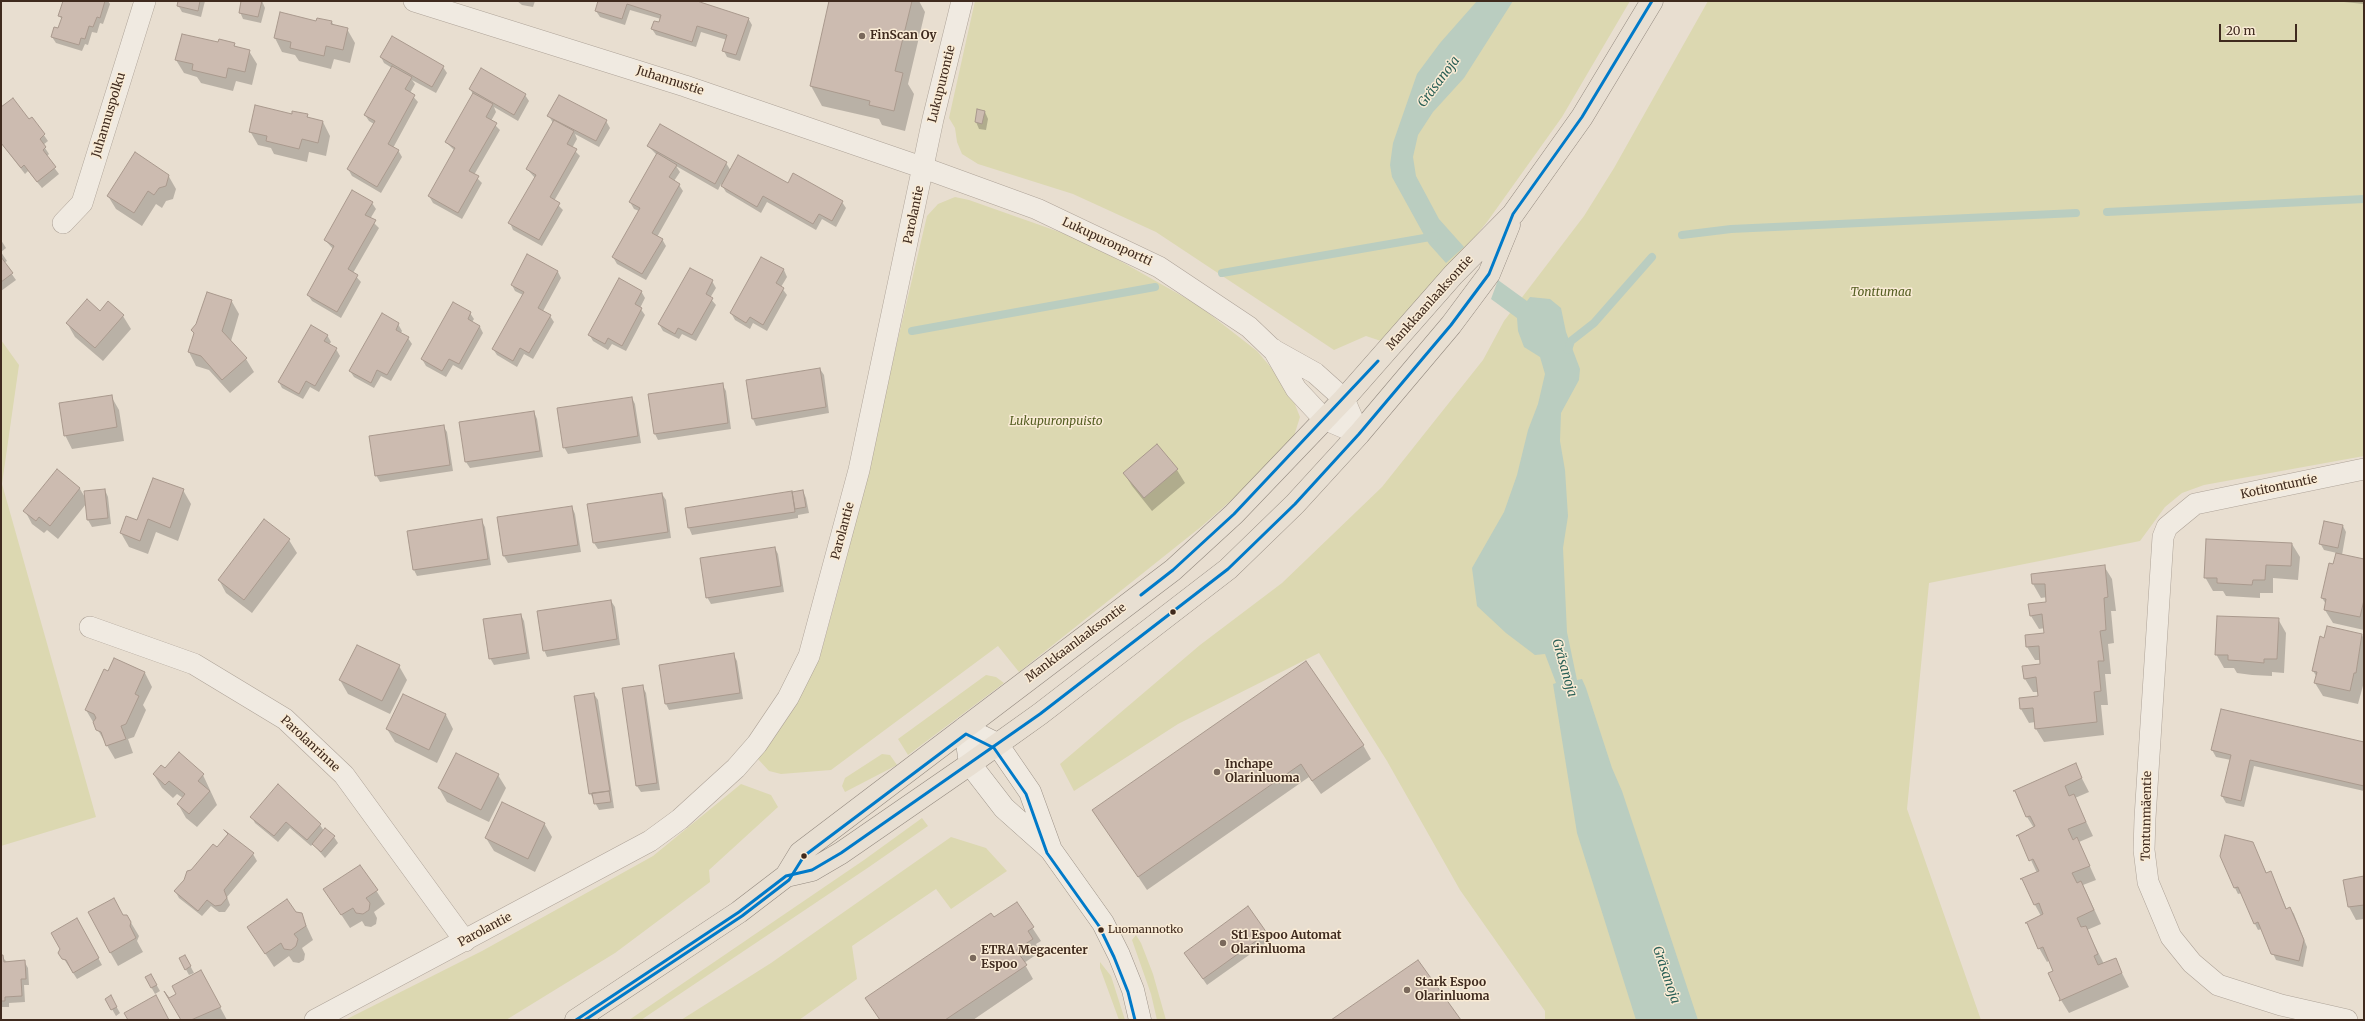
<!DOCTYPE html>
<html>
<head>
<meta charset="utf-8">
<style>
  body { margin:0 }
  #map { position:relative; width:2365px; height:1021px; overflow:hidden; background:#e8ded0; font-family:Merriweather,serif }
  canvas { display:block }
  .frame { position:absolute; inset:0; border:2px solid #3f2a1e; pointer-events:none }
  .scale { position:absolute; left:2219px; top:24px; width:78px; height:18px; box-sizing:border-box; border:2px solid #3f2a1e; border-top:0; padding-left:5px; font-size:12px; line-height:14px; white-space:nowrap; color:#3f2a1e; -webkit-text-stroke:3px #f9ebd5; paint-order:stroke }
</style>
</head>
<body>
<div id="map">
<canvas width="2365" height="1021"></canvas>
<div class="frame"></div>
<div class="scale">20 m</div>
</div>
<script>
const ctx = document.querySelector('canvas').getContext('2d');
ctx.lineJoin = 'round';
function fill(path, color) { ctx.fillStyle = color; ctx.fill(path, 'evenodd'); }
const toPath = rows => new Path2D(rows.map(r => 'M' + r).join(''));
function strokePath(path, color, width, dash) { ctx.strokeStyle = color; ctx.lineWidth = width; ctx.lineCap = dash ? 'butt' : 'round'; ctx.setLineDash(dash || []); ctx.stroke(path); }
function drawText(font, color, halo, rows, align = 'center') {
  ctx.font = font + ' Merriweather,serif'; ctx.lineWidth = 3; ctx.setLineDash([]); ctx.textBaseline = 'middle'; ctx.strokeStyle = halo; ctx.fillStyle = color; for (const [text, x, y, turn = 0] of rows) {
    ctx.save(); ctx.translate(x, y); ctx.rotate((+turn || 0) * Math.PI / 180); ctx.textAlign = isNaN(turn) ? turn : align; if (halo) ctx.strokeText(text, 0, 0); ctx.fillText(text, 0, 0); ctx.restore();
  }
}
fill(toPath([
  [975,1,1630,1,1562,117,1487,222,1391,340,1381,341,1366,336,1334,350,1156,232,1073,194,978,164,962,154,957,142,955,128,949,118],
  [1708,1,2364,1,2364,456,2204,485,2182,493,2165,507,2140,541,1929,583,1907,809,1981,1020,1545,1020,1545,1011,1460,890,1387,761,1319,653,1178,724,1074,791,1060,764,1200,645,1282,583,1382,487,1483,360,1504,321,1584,216,1614,168],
  [955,197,969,200,1085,241,1198,305,1257,351,1279,377,1292,397,1300,417,1294,436,1270,466,1202,526,1019,672,998,646,831,770,781,774,769,771,757,758,790,712,822,649,841,580,927,216,938,204],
  [1,340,19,365,2,484,96,817,1,846],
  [986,675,996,677,1004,683,908,755,898,739],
  [882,754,890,755,897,765,845,792,842,786,845,778],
  [741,784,771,795,778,807,709,870,710,882,615,953,506,1020,345,1020,482,951,653,856],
  [922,818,928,826,869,867,641,1020,629,1020,864,860],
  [951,837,986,848,1007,871,951,909,936,889,852,946,857,979,799,1020,681,1020,771,963],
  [1136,935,1141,943,1153,974,1166,1020,1157,1020,1151,994,1132,940],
  [1100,962,1111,976,1125,1020,1119,1020,1100,968]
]), '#dcd8b1');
fill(toPath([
  [1477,1,1513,1,1464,78,1433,112,1418,135,1413,157,1416,176,1439,219,1464,247,1446,263,1429,244,1392,177,1390,165,1393,143,1417,74,1440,43],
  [1498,280,1527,301,1530,297,1550,299,1561,308,1566,332,1580,369,1579,380,1561,413,1560,441,1565,470,1568,516,1563,548,1567,632,1577,680,1582,679,1586,688,1612,768,1622,791,1698,1020,1636,1020,1577,833,1553,684,1556,683,1545,654,1535,655,1506,633,1477,606,1472,568,1504,512,1517,475,1528,430,1538,404,1545,374,1540,357,1524,347,1518,331,1517,318,1491,299]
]), '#bacdc0');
fill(toPath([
  [64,1,108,1,110,4,103,24,100,23,97,33,92,32,88,45,85,44,82,51,56,43,52,37,59,29,62,20,59,15],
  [179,1,205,1,201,17,182,12,178,5],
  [242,1,262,1,265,8,261,23,243,19,240,12],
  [517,1,535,1,533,7,522,5],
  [599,1,693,1,748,18,752,25,740,61,727,57,724,51,727,40,701,32,696,47,656,35,652,29,659,23,661,19,630,10,625,25,600,17,596,11],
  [830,1,919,1,925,12,908,84,914,94,905,131,882,125,879,119,822,106,811,86],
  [2334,1,2364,1,2364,4],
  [280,13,317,22,332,22,334,26,347,29,355,43,350,63,334,59,331,69,299,61,295,55,282,52,275,38],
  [392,38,443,67,447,73,436,93,412,80,415,84,410,93,418,102,393,148,398,150,402,157,381,193,352,176,348,169,374,124,369,121,365,115,392,68,384,63,381,57],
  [219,43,234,44,236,48,249,51,257,64,252,85,236,81,233,91,201,83,197,77,184,73,176,60],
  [470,89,525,95,529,101,518,121,494,107,496,112,491,121,500,130,474,175,482,183,462,219,433,203,429,196,455,151,446,142,473,94],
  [1,108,29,120,32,118,48,141,43,145,49,154,46,157,59,174,42,188,28,171,25,174,1,143],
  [978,111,985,112,988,119,986,130,979,129,976,122],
  [292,115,307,115,309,119,323,122,330,136,326,156,309,152,307,162,274,154,271,148,258,145,250,131],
  [549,116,606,121,610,128,599,147,575,134,577,139,572,148,580,156,554,201,563,210,542,246,513,230,510,223,535,178,527,169,553,123],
  [648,146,726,163,731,171,788,184,842,202,846,208,836,227,822,219,816,230,767,202,761,213,726,192,721,184,718,190,676,166,680,172,674,181,679,185,683,191,657,237,662,239,666,246,646,280,617,264,613,257,639,211,634,209,630,202,657,155],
  [168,175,176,189,173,199,166,201,162,208,156,204,142,226,116,209,108,196],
  [372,203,376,209,370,219,379,228,353,273,361,282,341,318,312,301,308,295,334,250,325,240],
  [1,240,6,248,1,252,7,261,4,263,16,280,1,291],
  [762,259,784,270,787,277,781,287,787,295,767,331,753,323,750,329,735,320,731,313],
  [558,272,561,278,543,311,550,316,554,322,533,359,524,354,517,367,497,355,493,349,523,295,515,291,512,285],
  [712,281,716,288,710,298,716,305,696,341,682,334,679,339,663,331,659,324],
  [641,291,645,298,640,308,645,315,626,351,612,344,608,350,593,341,589,334],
  [231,300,239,314,231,341,246,359,254,372,230,393,209,370,196,366,189,352,194,334,192,330],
  [109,303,123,316,131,329,103,361,75,337,67,323,100,312],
  [470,313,474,319,472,322,480,327,483,333,462,370,453,365,446,377,426,366,422,359],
  [398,324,402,331,401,333,408,338,412,344,391,381,381,376,374,388,354,377,350,371],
  [327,335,331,342,329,345,336,349,340,356,319,392,310,387,303,399,282,388,279,382],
  [820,369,824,375,829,413,756,426,753,419,747,381],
  [722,384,726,391,731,429,658,440,655,434],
  [111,396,119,410,124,441,72,449,65,435],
  [632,398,635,404,641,443,568,454,564,447],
  [534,412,537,419,543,457,470,468,466,462],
  [443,426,447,432,453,471,380,482,376,475],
  [1157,446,1177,470,1185,483,1152,511,1132,486,1124,473],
  [57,470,80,489,86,499,105,490,108,497,111,524,92,527,88,520,86,504,58,539,47,530,44,533,32,524,25,511],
  [183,490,191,504,178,541,156,532,148,554,129,547,121,533],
  [803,491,806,498,809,513,798,515,798,518,692,535,689,528,686,509],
  [662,494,666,500,671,538,598,549,594,543],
  [572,507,575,514,581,552,508,563,504,556,498,518],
  [481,520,485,527,491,565,417,576,414,570],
  [2343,526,2346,532,2342,555,2364,560,2364,630,2333,623,2325,610,2326,604,2322,598,2337,553,2324,550,2320,543],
  [289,540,297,553,252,613,226,593,219,580],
  [2292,544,2300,557,2298,580,2273,578,2273,593,2260,593,2260,598,2226,596,2223,591,2213,591,2205,577],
  [775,548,778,554,784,592,711,604,707,597],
  [2104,566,2112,579,2116,611,2111,611,2114,643,2108,644,2111,674,2105,674,2108,705,2101,705,2104,735,2044,742,2036,729,2035,722,2029,723,2021,709,2020,699,2039,697,2038,692,2033,692,2025,679,2023,667,2041,665,2041,660,2035,660,2027,647,2045,634,2045,628,2039,629,2031,616,2047,603,2047,597,2041,598,2033,584,2032,575],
  [611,601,615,607,620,645,547,657,544,650],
  [521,615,524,621,530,659,494,665,490,658],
  [2278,619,2286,633,2284,673,2272,672,2272,676,2252,675,2237,673,2234,668,2224,668,2216,654],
  [2362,635,2364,639,2364,682,2358,704,2323,696,2315,683,2317,677,2313,671,2325,639],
  [733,654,737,661,743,699,669,710,666,704],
  [115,659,145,673,152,687,143,705,146,710,134,737,128,739,133,753,115,759,86,710],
  [399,666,407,680,390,714,348,694,340,680],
  [642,686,646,693,660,790,641,792,637,786,623,689],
  [594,694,598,700,614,808,599,810,590,793],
  [404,695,446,715,453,729,437,763,395,742,387,729],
  [2222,710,2364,743,2364,791,2254,766,2244,807,2226,803,2222,796,2231,760,2216,757,2212,750],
  [1363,745,1371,759,1321,794,1309,777,1147,890,1093,810],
  [179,754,203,775,217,805,197,827,186,818,178,804,183,798,177,794,173,798,162,788,154,775,165,770],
  [2075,765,2089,792,2075,798,2093,836,2079,842,2096,880,2083,885,2101,924,2087,930,2104,964,2115,959,2129,987,2069,1013,2061,1000,2050,960,2047,962,2039,948,2041,916,2035,905,2037,873,2019,834,2034,828,2027,817],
  [498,775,506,788,489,822,447,802,439,788],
  [252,817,320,825,324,831,334,837,338,843,325,858,313,844,311,846,290,828,278,842,255,823],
  [544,823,552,837,535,872,494,851,486,838],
  [2252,842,2267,874,2274,879,2287,910,2290,908,2294,914,2307,947,2303,967,2276,960,2262,929,2258,930,2255,924,2242,893,2238,894,2235,888,2221,856],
  [217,848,253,854,257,861,227,897,230,905,225,912,219,912,211,906,202,916,179,898,175,891],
  [360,866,385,904,374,912,377,918,376,924,371,927,365,926,362,921,350,928,325,890],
  [2364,877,2364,919,2356,920,2349,907,2344,881],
  [1016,903,1041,941,1036,944,1040,952,1024,963,1033,979,973,1020,880,1020,867,999],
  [296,913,301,914,313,940,302,948,305,954,304,960,299,963,293,962,289,956,274,967,248,927],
  [123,916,127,916,139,936,137,941,143,952,118,966,110,952],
  [77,919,102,965,77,979,60,953],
  [1266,933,1270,940,1207,985,1189,959],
  [1,956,7,962,24,961,28,968,29,985,24,985,25,1002,9,1003,9,1007,1,1007],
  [185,956,194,973,189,975,180,959],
  [151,975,160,991,155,994,146,978],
  [208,985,227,1020,182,1020,178,994],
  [111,997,120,1013,116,1016,106,999]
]), '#0003');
strokePath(toPath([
  [2107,212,2364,199],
  [1682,235,1731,229,2076,213],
  [1222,273,1436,236],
  [912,331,1155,287],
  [1568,350,1571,341,1594,323,1652,257]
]), '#bacdc0', 8);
const building = toPath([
  [63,1,105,1,100,18,97,17,93,27,89,26,85,39,81,38,79,45,51,37,54,27,58,28,62,17,58,16,63,1],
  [178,1,200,1,198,11,177,6,178,1],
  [241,1,262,1,258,17,239,13,241,1],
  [598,1,697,1,749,18,736,55,722,51,727,35,697,26,692,42,651,29,654,21,659,22,661,15,627,4,622,19,595,11,598,1],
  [829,1,912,1,895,71,903,73,894,111,869,105,870,101,810,86,829,1],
  [280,12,316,21,317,18,332,21,331,24,348,28,343,50,326,46,324,56,290,48,291,42,274,38,280,12],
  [182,34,218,42,219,39,235,43,234,46,250,50,245,72,228,68,226,78,192,70,193,64,175,60,182,34],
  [392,36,444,66,432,87,380,57,392,36],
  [392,66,412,77,405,89,415,95,388,144,399,150,377,187,347,169,375,121,364,115,392,66],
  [481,68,526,94,514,115,469,89,481,68],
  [473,93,493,104,486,117,497,123,469,171,479,176,458,213,428,196,455,148,445,142,473,93],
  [559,95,607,120,596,141,547,116,559,95],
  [13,98,29,119,32,117,45,134,40,139,46,147,43,150,56,167,37,182,24,165,21,168,1,143,1,107,13,98],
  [255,105,292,114,292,111,308,114,307,117,323,121,318,143,302,139,299,149,266,141,267,136,249,132,255,105],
  [977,109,985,111,982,124,975,122,977,109],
  [554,120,574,131,567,144,577,149,550,197,560,203,539,240,508,223,536,175,526,169,554,120],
  [660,124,727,162,715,184,647,146,660,124],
  [135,152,169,175,166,186,159,188,154,195,148,191,134,213,107,196,135,152],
  [657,153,677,165,669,177,680,184,652,233,663,239,642,274,612,257,640,208,629,202,657,153],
  [738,155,788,183,793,173,843,201,832,221,819,214,813,224,763,196,757,207,721,186,738,155],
  [352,190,373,202,365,215,376,220,348,269,358,275,337,312,307,295,334,246,324,240,352,190],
  [527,254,558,271,538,308,551,315,529,353,520,348,513,361,492,349,524,292,511,285,527,254],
  [1,257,13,273,1,282,1,257],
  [761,257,784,269,776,283,784,288,763,325,750,317,746,323,730,313,761,257],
  [690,268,713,280,706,294,713,298,692,335,678,328,675,334,658,324,690,268],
  [619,278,642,291,635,304,642,308,622,346,608,338,605,344,588,335,619,278],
  [207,292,232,300,222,331,247,358,222,380,201,356,188,352,194,333,191,330,196,324,207,292],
  [87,299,100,311,108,301,124,315,95,348,66,323,87,299],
  [453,302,471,312,468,319,480,326,459,364,449,359,442,371,421,359,453,302],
  [382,313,399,323,396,330,409,337,387,375,377,370,371,383,349,371,382,313],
  [311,325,328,335,324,341,337,348,315,386,306,381,299,394,278,382,311,325],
  [820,368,826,407,752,419,746,380,820,368],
  [723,383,728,423,654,434,648,394,723,383],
  [112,395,117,427,64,436,59,403,112,395],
  [632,397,638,436,563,448,557,408,632,397],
  [534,411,540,451,465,462,459,422,534,411],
  [444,425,450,465,375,476,369,436,444,425],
  [1157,444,1178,469,1144,498,1123,473,1157,444],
  [57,469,80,488,50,526,39,517,36,521,23,511,57,469],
  [153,478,184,489,170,528,148,519,140,541,120,533,126,516,137,520,153,478],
  [105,489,108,518,87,520,84,491,105,489],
  [803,490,806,507,795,509,792,492,803,490],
  [792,491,795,512,688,528,685,508,792,491],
  [662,493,668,532,593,543,587,504,662,493],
  [572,506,578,545,503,556,497,517,572,506],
  [264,519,290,539,244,600,218,580,264,519],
  [482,519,488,559,413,570,407,531,482,519],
  [2324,521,2343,525,2338,548,2319,544,2324,521],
  [2206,539,2292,543,2291,566,2266,565,2265,580,2253,580,2252,585,2217,583,2217,578,2204,578,2206,539],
  [775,547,781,586,706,598,700,558,775,547],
  [2336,553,2364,559,2364,600,2360,617,2324,610,2326,599,2321,598,2329,563,2333,564,2336,553],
  [2105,565,2108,597,2104,598,2106,630,2100,631,2104,661,2098,661,2101,691,2094,692,2097,722,2035,729,2033,708,2020,709,2019,698,2038,696,2036,677,2024,679,2022,666,2040,664,2039,646,2026,647,2025,635,2044,633,2042,614,2030,616,2028,604,2046,602,2045,584,2032,584,2031,574,2105,565],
  [611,600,617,639,543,651,537,611,611,600],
  [521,614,527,653,489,659,483,619,521,614],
  [2217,616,2279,618,2277,659,2264,659,2264,663,2244,661,2228,660,2228,655,2215,655,2217,616],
  [2327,626,2362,634,2356,673,2354,673,2350,691,2314,683,2317,672,2312,671,2320,636,2324,638,2327,626],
  [357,645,400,665,382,701,339,680,357,645],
  [734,653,740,693,665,704,659,665,734,653],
  [114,658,145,672,135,694,139,696,126,724,121,726,126,739,106,746,101,732,96,730,93,722,96,718,94,714,85,710,104,669,108,671,114,658],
  [1306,661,1364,745,1312,781,1301,764,1138,877,1092,810,1306,661],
  [643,685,657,783,636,786,622,688,643,685],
  [594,693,610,791,589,794,574,696,594,693],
  [403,694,446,714,429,750,386,729,403,694],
  [2221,709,2364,742,2364,786,2250,760,2241,801,2221,796,2231,755,2211,750,2221,709],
  [179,752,204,774,198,781,210,791,189,814,177,804,185,794,169,781,165,785,153,774,161,765,165,768,179,752],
  [456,753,499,774,481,810,438,788,456,753],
  [2076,763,2082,778,2065,786,2069,796,2074,794,2086,822,2068,829,2073,840,2077,837,2090,866,2072,873,2077,883,2081,881,2094,910,2077,918,2081,927,2086,926,2098,954,2094,956,2098,965,2116,958,2122,973,2059,1001,2060,999,2048,973,2053,971,2043,947,2038,949,2027,923,2025,923,2043,914,2039,903,2034,905,2022,879,2020,879,2039,871,2033,859,2029,861,2018,835,2016,836,2035,826,2030,816,2026,817,2015,791,2013,791,2076,763],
  [278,784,321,824,307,840,286,822,274,836,250,817,278,784],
  [609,791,611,802,594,804,592,793,609,791],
  [502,802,545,823,528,859,485,838,502,802],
  [325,828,335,836,321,852,312,844,325,828],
  [224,830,254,853,224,890,227,898,221,905,215,906,207,900,198,911,174,891,184,880,187,871,191,870,213,844,217,847,228,834,224,830],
  [2225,835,2253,842,2266,873,2271,871,2286,909,2290,907,2304,940,2299,961,2271,954,2258,922,2254,924,2238,887,2234,888,2220,856,2225,835],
  [360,865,378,890,366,898,370,903,369,910,363,914,356,913,353,908,341,915,323,889,360,865],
  [2364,876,2364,905,2348,907,2343,880,2364,876],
  [114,898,123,915,127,915,131,922,130,926,136,938,110,953,88,912,114,898],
  [287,899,296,912,302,913,306,926,294,934,298,939,296,946,291,950,284,949,281,943,265,954,247,927,287,899],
  [1017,902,1034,927,1028,931,1033,939,1016,950,1027,965,945,1020,880,1020,865,998,991,913,994,917,1017,902],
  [1248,906,1267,933,1203,979,1184,953,1248,906],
  [77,918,99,958,73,973,66,960,62,959,58,953,60,949,51,933,77,918],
  [1,955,3,955,4,962,25,960,26,979,21,979,22,996,5,997,5,1001,1,1001,1,955],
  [185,955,191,966,185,970,179,958,185,955],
  [1418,960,1461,1020,1331,1020,1418,960],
  [201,970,221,1007,191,1020,181,1020,164,991,169,998,176,994,172,986,201,970],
  [151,974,157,985,151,988,145,977,151,974],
  [111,995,117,1007,111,1010,105,999,111,995],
  [156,995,169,1020,128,1020,124,1013,156,995]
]);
fill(building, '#ccbbb0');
strokePath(building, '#a9998d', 1);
const minor = toPath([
  [414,1,685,86,924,168,1037,209,1159,267,1249,327,1272,349,1315,373,1344,399,1359,434],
  [63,223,82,203,145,1],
  [1273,349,1296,389,1324,419,1359,434],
  [90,627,194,664,285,719,344,775,465,941],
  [315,1020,650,841,680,819,736,768,757,744,788,698,809,656,859,470,933,119,962,1],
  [2347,1020,2281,1005,2218,985,2192,963,2171,937,2148,882,2144,850,2145,818,2163,537,2167,527,2195,504,2364,469]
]);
const secondary = toPath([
  [965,728,970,764,1004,808,1051,850,1103,923,1119,955,1133,990,1140,1020],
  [965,728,997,744,1030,792,1050,847]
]);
const primary = toPath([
  [786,876,812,870,841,853,970,764,1040,714,1228,569,1295,504,1359,434,1451,325,1489,274,1509,225],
  [576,1020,739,912,786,876,800,853,1173,570,1234,514,1344,399,1453,275,1513,214,1582,117,1652,1]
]);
strokePath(minor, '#aea398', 22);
strokePath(secondary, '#9d9388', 23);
strokePath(primary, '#93897f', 23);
strokePath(minor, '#f0eae1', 21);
strokePath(secondary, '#f0eae1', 22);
strokePath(primary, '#e8dfd2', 22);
strokePath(toPath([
  [1141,595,1173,570,1234,514,1378,361],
  [576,1020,739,912,786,876,812,870,841,853,1040,714,1228,569,1295,504,1359,434,1451,325,1489,274,1513,214,1582,117,1652,1]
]), '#007ac9', 3);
strokePath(toPath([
  [585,1020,742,916,789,880,804,856,966,734,994,748,1026,794,1047,853,1099,926,1114,957,1128,992,1135,1020]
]), '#007ac9', 3);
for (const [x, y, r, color] of [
  [862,36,4,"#7a695c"],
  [1173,612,3.5,"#3f2a1e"],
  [1217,772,4,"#7a695c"],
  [804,856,3.5,"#3f2a1e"],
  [1101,930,3.5,"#3f2a1e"],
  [1223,943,4,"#7a695c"],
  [973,958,4,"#7a695c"],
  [1407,990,4,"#7a695c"]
]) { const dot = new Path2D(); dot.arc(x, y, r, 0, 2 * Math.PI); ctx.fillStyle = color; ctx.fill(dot); strokePath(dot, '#f9ebd5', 1.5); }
drawText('11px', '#3f2a1e', '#f9ebd5', [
  ["Luomannotko",1108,930]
], 'left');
drawText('bold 12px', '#3f2a1e', '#f9ebd5', [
  ["FinScan Oy",870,36],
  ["Inchape",1225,765],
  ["Olarinluoma",1225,779],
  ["St1 Espoo Automat",1231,936],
  ["Olarinluoma",1231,950],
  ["ETRA Megacenter",981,951],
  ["Espoo",981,965],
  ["Stark Espoo",1415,983],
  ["Olarinluoma",1415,997]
], 'left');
drawText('12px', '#3f2a1e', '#f9ebd5', [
  ["Juhannustie",670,81,18],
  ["Lukupurontie",942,84,-76],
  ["Juhannuspolku",109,115,-73],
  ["Parolantie",914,215,-78],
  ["Lukupuronportti",1107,242,25],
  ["Mankkaanlaaksontie",1430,303,-48],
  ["Kotitontuntie",2279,487,-12],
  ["Parolantie",843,531,-75],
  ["Mankkaanlaaksontie",1076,643,-37],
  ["Parolanrinne",310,744,43],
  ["Tontunmäentie",2147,816,-89],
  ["Parolantie",485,930,-28]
]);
drawText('italic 12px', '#555e22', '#f9ebd5', [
  ["Tonttumaa",1881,293],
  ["Lukupuronpuisto",1056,422]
]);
drawText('italic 13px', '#2b6057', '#f9ebd5', [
  ["Gräsanoja",1439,82,-53],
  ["Gräsanoja",1564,668,74],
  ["Gräsanoja",1666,975,71]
]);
</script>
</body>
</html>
